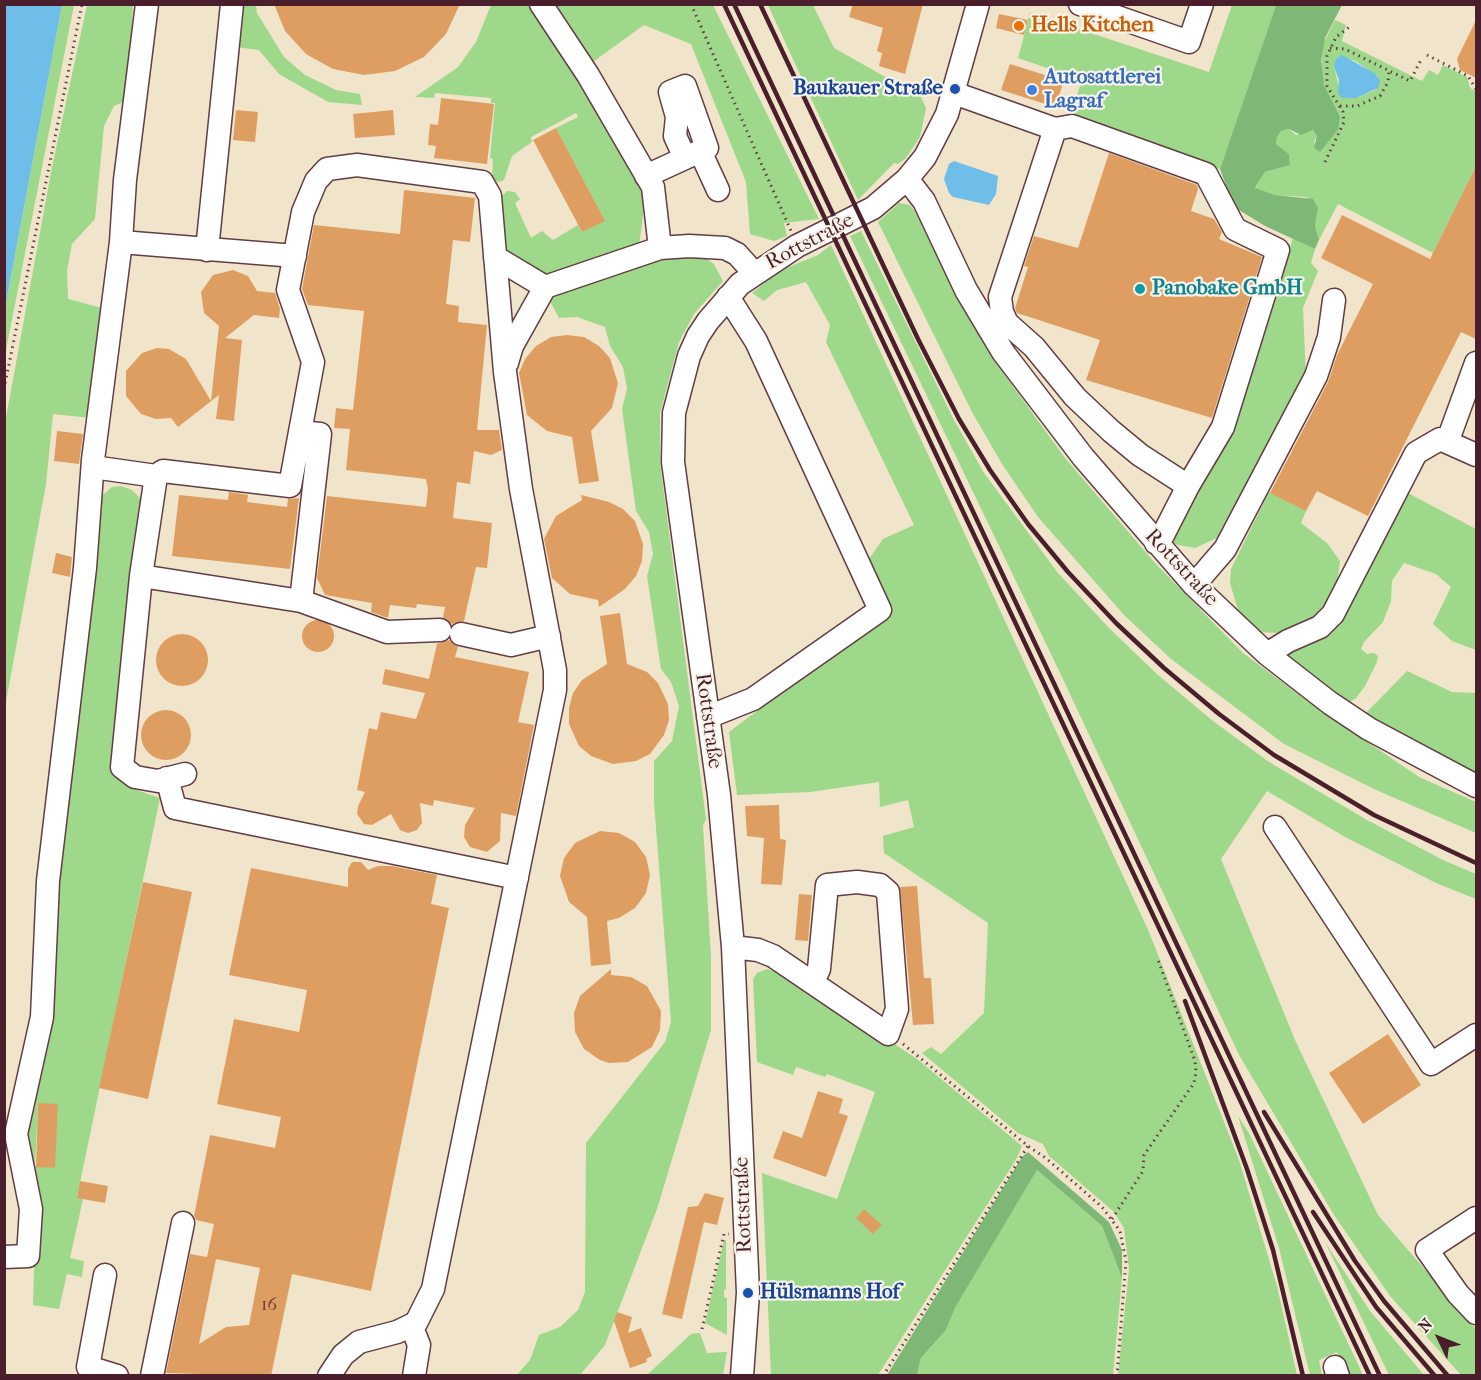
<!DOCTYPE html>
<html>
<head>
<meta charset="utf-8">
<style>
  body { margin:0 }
  #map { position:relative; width:1481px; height:1380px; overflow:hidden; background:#f0e5ca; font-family:"IM FELL French Canon",serif }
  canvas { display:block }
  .frame { position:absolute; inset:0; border:6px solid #4a1f2b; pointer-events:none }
  .north { position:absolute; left:1409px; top:1308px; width:60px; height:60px; -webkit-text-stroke:4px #f7f3e8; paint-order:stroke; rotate:313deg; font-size:16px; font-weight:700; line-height:24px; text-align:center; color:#4a1f2b }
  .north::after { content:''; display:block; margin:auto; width:21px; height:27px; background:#4a1f2b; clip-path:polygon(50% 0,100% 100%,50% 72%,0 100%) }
</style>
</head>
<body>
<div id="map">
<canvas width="1481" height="1380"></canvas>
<div class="frame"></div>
<div class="north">N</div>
</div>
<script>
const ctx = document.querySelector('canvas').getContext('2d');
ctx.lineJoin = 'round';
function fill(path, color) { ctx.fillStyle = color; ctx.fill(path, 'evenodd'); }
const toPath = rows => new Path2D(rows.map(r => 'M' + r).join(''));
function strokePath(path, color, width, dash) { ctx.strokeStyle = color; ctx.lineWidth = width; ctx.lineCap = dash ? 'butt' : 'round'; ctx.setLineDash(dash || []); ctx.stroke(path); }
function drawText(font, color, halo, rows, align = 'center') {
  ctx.font = font + ' "IM FELL French Canon",serif'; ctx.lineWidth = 4.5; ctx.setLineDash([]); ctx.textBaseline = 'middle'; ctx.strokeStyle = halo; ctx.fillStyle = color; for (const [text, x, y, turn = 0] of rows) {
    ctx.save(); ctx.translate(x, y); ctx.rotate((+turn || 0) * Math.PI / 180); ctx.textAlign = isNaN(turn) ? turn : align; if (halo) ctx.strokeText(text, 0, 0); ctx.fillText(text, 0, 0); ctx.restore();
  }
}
fill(toPath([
  [62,5,74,5,5,355,5,308],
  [87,5,133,5,128,100,114,106,104,126,95,219,72,244,67,271,68,299,106,309,91,418,53,414,46,484,5,707,5,423,52,167],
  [241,5,256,5,257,13,284,57,305,75,336,90,360,94,362,105,328,102,279,74,259,50,236,47],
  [491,5,530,5,594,102,633,169,645,201,639,246,562,274,539,277,507,251,501,234,497,201,507,191,515,192,520,199,515,203,531,238,542,231,553,240,578,225,582,232,604,220,556,128,578,117,576,113,531,137,532,142,512,156,504,180,499,182,492,180,493,159,490,158,495,103,491,103,491,98,435,93,434,98,415,97,458,67,476,42],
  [548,5,713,5,819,219,784,223,787,236,774,241,750,234,746,182,691,44,644,25,590,64],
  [768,5,813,5,834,48,921,97,926,108,920,137,906,158,898,164,894,163,858,200],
  [1232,5,1276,5,1220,169,1069,120,1082,80,1018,58,1030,13,1209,72],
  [1335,20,1346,25,1342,41,1422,81,1429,70,1438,75,1443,65,1467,77,1470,88,1476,91,1476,166,1433,253,1338,204,1319,240,1315,226,1317,214,1307,197,1275,195,1255,189,1265,172,1290,165,1289,154,1276,144,1277,137,1281,131,1289,129,1296,135,1313,130,1317,136,1314,142,1319,152,1338,130,1333,105,1323,82,1321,67,1323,44],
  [1341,56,1355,61,1378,76,1375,90,1356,98,1342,98,1334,67],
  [899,203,910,205,917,214,947,276,991,356,1065,458,1155,563,1243,653,1313,705,1419,777,1476,802,1476,833,1376,790,1284,744,1171,659,1124,615,1038,517,1002,464,972,412,878,222],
  [861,231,954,420,984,473,1058,573,1109,628,1158,675,1213,721,1269,762,1367,820,1443,860,1476,874,1476,899,1436,883,1345,837,1267,791,1221,859,1295,1040,1378,1215,1476,1329,1476,1375,1461,1375,1390,1296,1334,1215,1239,1055,1062,677,850,236],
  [1293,238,1315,249,1311,263,1318,271,1303,308,1306,377,1219,537,1195,548,1178,545,1167,540,1230,428],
  [831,245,1149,932,1239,1160,1277,1286,1297,1375,1118,1375,1129,1269,1124,1228,1114,1212,1049,1156,1043,1144,1018,1133,922,1053,931,1047,941,1054,984,1013,988,923,884,853,883,836,914,827,908,800,880,807,879,782,810,792,737,795,729,732,860,633,891,614,867,562,883,539,914,525,826,342,830,325,806,282,777,290,764,301,752,293,779,271,818,255],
  [704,257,714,264,723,281,694,314,679,342,660,413,660,462,706,819,703,825,711,957,711,1030,657,1209,605,1345,580,1375,516,1376,530,1360,539,1335,560,1327,578,1310,585,1292,586,1143,665,1042,671,1022,654,802,654,761,672,741,679,706,671,682,661,669,647,576,653,554,649,532,636,511,622,409,627,389,623,367,610,346,605,327,577,317,559,318,548,297,654,258],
  [121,486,132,490,141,499,144,508,114,771,136,790,160,798,77,1197,83,1199,70,1258,84,1261,82,1277,67,1274,59,1309,33,1305,36,1204,25,1138,98,499,112,487],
  [38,1104,58,1105,54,1168,35,1166],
  [1269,492,1306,511,1301,523,1327,543,1340,561,1336,590,1318,617,1280,633,1257,632,1238,610,1230,583,1231,569],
  [1406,492,1476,529,1476,650,1452,641,1433,624,1451,587,1436,574,1404,563,1392,581,1391,601,1383,622,1364,642,1361,649,1367,654,1374,653,1378,656,1377,662,1365,686,1356,698,1348,703,1288,658,1289,652,1321,638],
  [1407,671,1452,692,1476,693,1476,776,1365,714],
  [767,969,798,980,917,1059,1022,1146,1017,1158,878,1375,771,1375,762,1173,837,1199,875,1092,827,1074,825,1077,796,1067,793,1075,757,1062,753,979,757,973],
  [1238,1116,1249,1133,1363,1375,1349,1375,1337,1352,1319,1360,1322,1375,1310,1375,1279,1248],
  [1037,1170,1102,1226,1122,1278,1113,1375,917,1376,921,1358,946,1330,955,1308],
  [724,1240,726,1240,726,1289,724,1290,724,1297,727,1298,727,1335,705,1323],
  [1325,1242,1370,1311,1424,1375,1389,1375],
  [700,1333,707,1353,727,1352,723,1375,647,1375,691,1334]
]), '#9ed88b');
fill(toPath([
  [1276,5,1342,5,1325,38,1321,61,1324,85,1340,117,1338,130,1320,152,1314,148,1317,136,1313,130,1301,135,1289,129,1281,131,1277,137,1276,144,1289,154,1290,165,1265,172,1255,188,1275,195,1313,199,1318,208,1315,226,1319,240,1315,249,1265,226,1234,207,1220,169],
  [1028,1152,1109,1222,1122,1250,1122,1278,1102,1226,1037,1170,955,1308,946,1330,921,1358,917,1375,887,1375,1022,1157]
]), '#7eb877');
fill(toPath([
  [5,4,62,5,5,308,4,5],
  [1342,55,1376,74,1380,81,1378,88,1356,98,1342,98,1338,93,1339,80,1334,67,1336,59],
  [954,161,998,176,996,194,989,205,953,197,949,193,944,179,949,164]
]), '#6ebee9');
fill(toPath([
  [274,4,460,4,446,34,424,57,395,71,364,75,333,69,306,54,285,31],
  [853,4,923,4,905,74,879,66,882,53,877,51,883,28,849,17],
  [999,14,1028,20,1024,35,996,28],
  [1476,20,1476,78,1460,70,1457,59],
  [1010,64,1064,81,1055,107,1001,90],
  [441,98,494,104,487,164,434,158,436,146,428,145,430,124,438,125],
  [236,110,258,112,255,142,233,140],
  [393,110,395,135,355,138,353,114],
  [556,128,605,221,582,232,533,140],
  [1109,153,1197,185,1198,189,1191,211,1214,219,1222,232,1219,239,1262,257,1212,418,1086,380,1100,340,1017,313,1015,308,1028,267,1024,266,1034,236,1078,248],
  [1476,166,1476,339,1461,332,1368,516,1317,491,1306,511,1270,493,1328,382,1337,355,1373,284,1321,258,1342,215,1430,259],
  [404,190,475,198,470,242,453,240,446,304,459,306,458,322,487,325,477,430,499,430,502,450,491,455,474,451,470,484,457,482,453,518,492,523,487,568,476,567,464,621,452,624,443,617,445,607,417,604,416,608,390,605,388,618,371,612,372,603,325,595,317,578,327,496,426,507,428,489,426,479,346,470,350,429,334,428,336,408,353,410,364,311,308,305,302,289,314,225,400,234],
  [233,270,248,276,257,291,275,293,280,309,279,318,254,315,225,338,242,340,234,421,216,419,219,395,178,427,171,418,156,419,141,414,126,396,126,371,142,353,157,348,169,349,186,359,211,401,219,326,204,313,201,292,213,275],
  [567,335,584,337,599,346,610,358,618,383,612,408,591,431,599,481,579,484,572,437,547,431,527,415,519,373,525,359,536,346,551,337],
  [57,431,83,434,79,464,54,461],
  [229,492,248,495,247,502,287,507,288,499,299,498,290,569,172,556,179,495,228,500],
  [581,495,609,502,623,509,635,521,643,544,642,561,636,576,625,589,599,607,598,600,570,594,552,578,544,539,556,516,582,500],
  [56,553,72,557,70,577,52,573],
  [620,613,627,664,647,672,658,683,668,704,669,720,664,735,650,754,636,761,613,764,591,756,579,746,569,724,569,708,573,693,582,680,607,664,600,616],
  '302 636a16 16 0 1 1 32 0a16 16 0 1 1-32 0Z',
  '156 660a26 26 0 1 1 52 0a26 26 0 1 1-52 0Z',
  [449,640,458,647,455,657,529,672,518,722,534,725,516,816,501,813,500,841,487,852,470,847,464,837,465,825,475,808,434,800,433,806,420,803,422,823,417,830,408,833,400,830,391,814,372,825,364,824,357,814,358,806,365,792,357,790,369,728,377,730,381,712,416,719,425,693,382,684,385,669,429,679,437,644],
  '141 735a25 25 0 1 1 50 0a25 25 0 1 1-50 0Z',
  [779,805,780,839,786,840,782,885,761,884,764,838,747,836,745,806],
  [600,831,619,833,635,842,646,857,650,875,646,893,635,908,619,918,607,921,611,964,591,966,587,917,569,902,560,876,564,858,575,843],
  [352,862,361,862,368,870,378,866,392,866,437,875,431,904,449,908,371,1291,292,1274,271,1376,166,1373,190,1254,207,1257,214,1224,196,1220,194,1216,210,1135,275,1148,281,1117,217,1104,234,1019,299,1032,307,990,229,975,251,868,348,887,348,869],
  [216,1259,260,1268,249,1325,226,1327,199,1344],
  [143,882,192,892,148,1099,99,1088],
  [917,886,924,978,931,978,934,1024,913,1025,900,887],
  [799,894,812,895,808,941,795,940],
  [611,969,611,975,631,977,647,986,661,1011,660,1030,652,1047,628,1062,609,1063,600,1060,584,1049,575,1032,574,1013,580,996],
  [1388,1034,1421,1085,1363,1124,1329,1073],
  [818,1091,843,1099,839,1113,848,1116,826,1177,773,1158,783,1131,802,1138],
  [38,1103,58,1104,55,1168,36,1167],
  [80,1181,108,1186,105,1203,77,1198],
  [705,1193,724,1198,717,1225,704,1222,682,1319,662,1314,688,1207,698,1206],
  [864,1209,882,1225,873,1234,856,1218],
  [617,1312,632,1317,628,1333,641,1328,652,1356,646,1359,647,1362,630,1368,614,1321]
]), '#df9e61');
const minor = toPath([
  [541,4,588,75,653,187,660,248],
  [1080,4,1189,42,1202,4],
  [954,93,1055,129,1000,297,1002,312,1007,323,1034,347,1075,397,1111,431,1140,455,1188,486,1163,535,1156,543],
  [1055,129,1072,126,1206,174,1235,229,1278,250,1223,427,1188,486],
  [700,151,718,190],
  [646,176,707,148,685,86,670,92,677,117,675,136,685,158],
  [907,179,924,201,966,290,1003,352,1083,457,1194,585,1267,654,1330,703,1369,729,1476,786],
  [121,242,125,180,147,4],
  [207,250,232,4],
  [495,257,545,287,660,248,689,246,725,248,737,254,754,273],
  [507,363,512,346,545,287],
  [1448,440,1476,363],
  [93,467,156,476,141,576,301,601,387,632,440,630],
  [156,476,163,471,290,486,300,432],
  [141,576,122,767,135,777,158,781,185,774],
  [1194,585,1225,549,1316,376,1329,337,1334,300],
  [301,601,320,434,300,432,313,362,288,290,303,212,316,181,327,169,357,165,482,182,490,196,505,372,521,489,555,670,555,690,433,1289,416,1323,397,1332,359,1342,343,1355,329,1376],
  [461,634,511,645,549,636],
  [1267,654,1288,641,1320,627,1333,614,1416,453,1440,439,1476,455],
  [708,717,753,699,880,610,756,341,728,297],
  [167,778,175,808,517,878],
  [1275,827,1431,1064,1476,1035],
  [733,947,758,950,773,956,888,1034,897,1009,888,892,880,885,857,882,827,885,819,969,813,982],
  [1476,1218,1427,1250,1458,1294,1476,1313],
  [4,1257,28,1256,31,1209,16,1134,42,1017,48,881,85,568,93,460,121,242,295,256],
  [105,1275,88,1367,117,1376],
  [411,1325,419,1345,414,1376],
  [1335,1367,1338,1376],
  [152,1376,183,1223],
  [742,1376,748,1293,733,947,719,795,673,462,674,413,689,356,698,336,708,321,740,284,797,246,873,208,907,179,925,157,947,114,978,4]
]);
strokePath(minor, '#633d43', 25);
strokePath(toPath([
  [691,4,791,231],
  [1330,48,1345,49,1410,81,1421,60],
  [1427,55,1468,76,1476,89],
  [1340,106,1357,106,1380,96,1388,82,1389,71],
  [1325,162,1344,122,1343,112,1327,86,1327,56,1336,37,1352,25],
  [4,389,82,4],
  [903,1044,1028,1146,1047,1159,1102,1207,1120,1231,1126,1261,1117,1376],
  [1112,1219,1143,1171,1144,1155,1194,1083,1196,1072,1195,1061,1157,957],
  [702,1329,724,1234,729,1234],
  [883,1376,1028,1146]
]), '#633d43', 3, [1.5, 4.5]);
strokePath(minor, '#fff', 22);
strokePath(toPath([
  [724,4,1370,1376],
  [734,4,1380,1376],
  [760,4,918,339,959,419,990,470,1028,524,1068,572,1116,623,1164,668,1219,714,1274,755,1374,815,1476,863],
  [1185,1001,1247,1169,1273,1250,1303,1376],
  [1264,1112,1355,1261,1384,1301,1448,1376],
  [1313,1212,1376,1307,1435,1376]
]), '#4a1f2b', 4.5);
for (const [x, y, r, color] of [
  [1019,26,6,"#e8710a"],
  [955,89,6,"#1a4fb4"],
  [1032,90,6,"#3f7fe0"],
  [1140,289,6,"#0f9aa8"],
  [748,1293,6,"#1a4fb4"]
]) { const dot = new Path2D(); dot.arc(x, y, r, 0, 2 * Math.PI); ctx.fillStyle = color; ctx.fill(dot); strokePath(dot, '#f7f3e8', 2); }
drawText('18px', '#6f3f38', null, [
  ["16",269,1306]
]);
drawText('bold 21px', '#c56008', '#f7f3e8', [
  ["Hells Kitchen",1031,26]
], 'left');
drawText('bold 21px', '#366cbe', '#f7f3e8', [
  ["Autosattlerei",1044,78],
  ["Lagraf",1044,102]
], 'left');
drawText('bold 21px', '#164399', '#f7f3e8', [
  ["Baukauer Straße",943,89],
  ["Hülsmanns Hof",760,1293,"left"]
], 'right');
drawText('21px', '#4a1f2b', '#f7f3e8', [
  ["Rottstraße",810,242,-28],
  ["Rottstraße",1181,568,47],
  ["Rottstraße",708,721,82],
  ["Rottstraße",744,1205,-92]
]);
drawText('bold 21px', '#0d838f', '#f7f3e8', [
  ["Panobake GmbH",1152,289]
], 'left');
</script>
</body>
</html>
